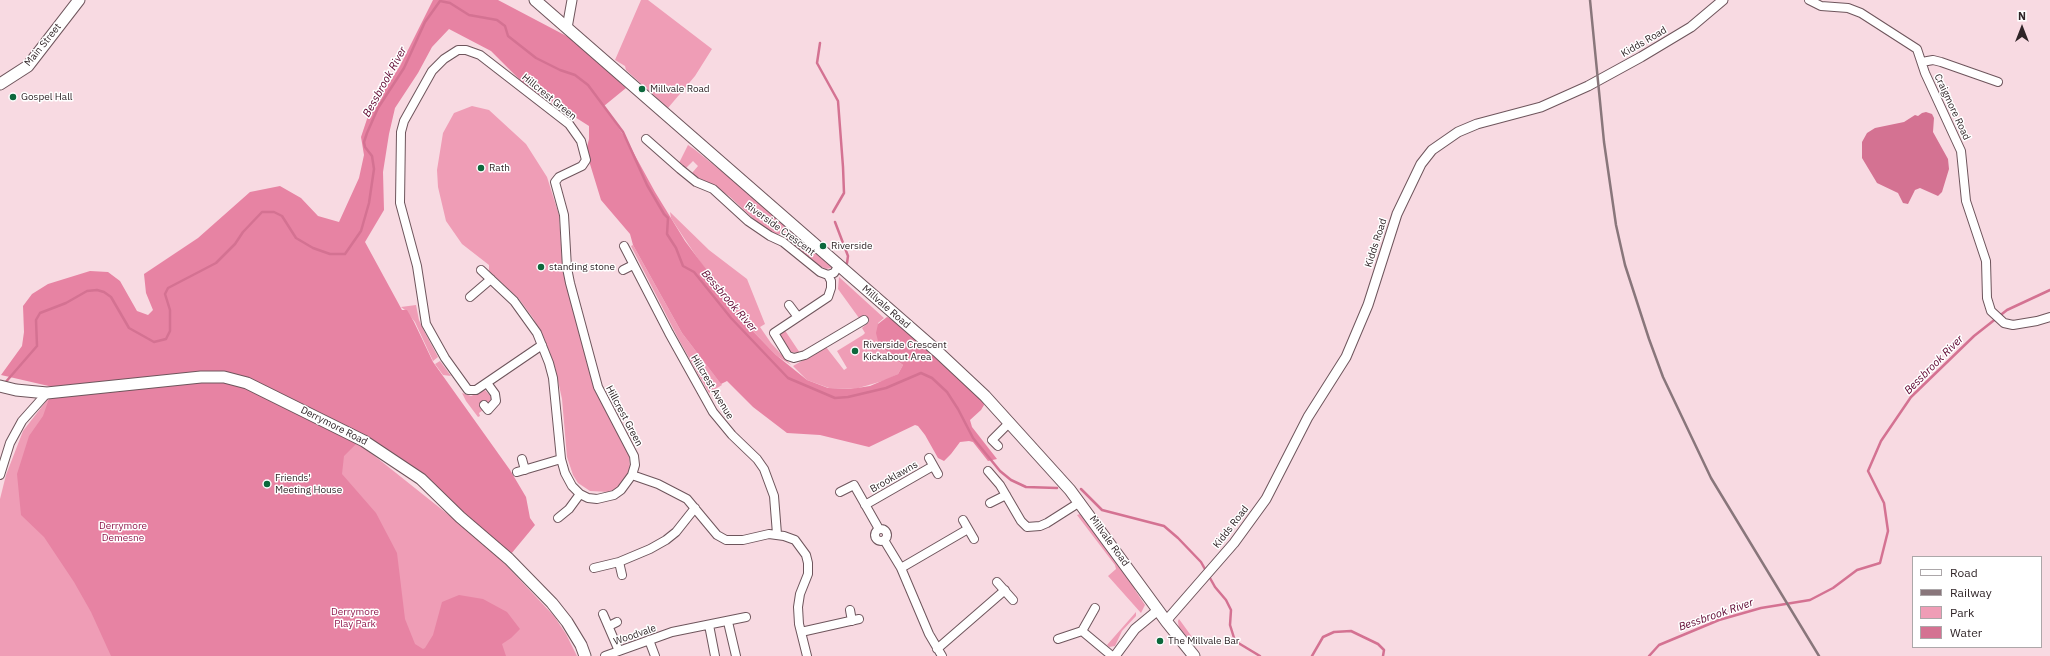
<!DOCTYPE html>
<html>
<head>
<meta charset="utf-8">
<style>
  body { margin:0 }
  #map { position:relative; width:2050px; height:656px; overflow:hidden; background:#f8dae2; font-family:"IBM Plex Sans",sans-serif }
  canvas { display:block }
  .legend { position:absolute; left:1912px; top:556px; width:130px; height:92px; box-sizing:border-box; background:#fff; border:1px solid #aca7a9; margin:0; padding:5px 7px; list-style:none; font-size:12px; color:#2f2427 }
  .legend li { display:flex; align-items:center; gap:8px; height:20px }
  .legend b { width:20px; border:1px solid #aca7a9 }
  .north { position:absolute; left:2002px; top:8px; width:40px; height:40px; -webkit-text-stroke:3px #fff; paint-order:stroke; rotate:0deg; font-size:11px; font-weight:700; line-height:16px; text-align:center; color:#2f2427 }
  .north::after { content:''; display:block; margin:auto; width:14px; height:18px; background:#2f2427; clip-path:polygon(50% 0,100% 100%,50% 72%,0 100%) }
</style>
</head>
<body>
<div id="map">
<canvas width="2050" height="656"></canvas>
<ul class="legend">
<li><b style="height:5px;background:#fff"></b>Road</li>
<li><b style="height:5px;background:#89767b"></b>Railway</li>
<li><b style="height:11px;background:#ef9db6"></b>Park</li>
<li><b style="height:11px;background:#d47292"></b>Water</li>
</ul>
<div class="north">N</div>
</div>
<script>
const ctx = document.querySelector('canvas').getContext('2d');
ctx.lineJoin = 'round';
function fill(path, color) { ctx.fillStyle = color; ctx.fill(path, 'evenodd'); }
const toPath = rows => new Path2D(rows.map(r => 'M' + r).join(''));
function strokePath(path, color, width, dash) { ctx.strokeStyle = color; ctx.lineWidth = width; ctx.lineCap = dash ? 'butt' : 'round'; ctx.setLineDash(dash || []); ctx.stroke(path); }
function drawText(font, color, halo, rows, align = 'center') {
  ctx.font = font + ' "IBM Plex Sans",sans-serif'; ctx.lineWidth = 3; ctx.setLineDash([]); ctx.textBaseline = 'middle'; ctx.strokeStyle = halo; ctx.fillStyle = color; for (const [text, x, y, turn = 0] of rows) {
    ctx.save(); ctx.translate(x, y); ctx.rotate((+turn || 0) * Math.PI / 180); ctx.textAlign = isNaN(turn) ? turn : align; if (halo) ctx.strokeText(text, 0, 0); ctx.fillText(text, 0, 0); ctx.restore();
  }
}
fill(toPath([
  [641,0,648,0,712,49,695,76,668,108,626,70,625,66,615,60],
  [472,106,489,110,526,144,547,177,559,215,562,259,570,299,596,390,629,453,630,469,627,478,620,487,609,492,590,491,578,483,573,475,567,457,562,399,555,367,544,338,533,318,519,299,489,271,489,265,462,244,446,221,438,187,437,170,443,133,454,113],
  [688,145,694,149,746,191,831,264,831,268,826,269,816,264,781,234,775,234,759,224,729,196,703,180,696,179,692,173,698,166,693,161,686,168,678,165],
  [670,212,709,250,747,279,765,324,760,327,771,343,791,365,777,356,743,321,724,297,684,238,671,218],
  [633,245,682,333,722,385,709,393,679,340,631,246],
  [839,277,884,318,878,323,891,356,903,365,898,374,886,380,855,389,829,388,807,380,793,366,826,347,844,370,853,364,847,368,837,351,863,335,865,333,862,328,869,322,863,316,859,318,838,289],
  [416,305,419,320,424,331,438,357,433,361,415,322,405,310,401,307],
  [784,329,800,353,790,352,779,335],
  [440,361,451,376,443,375,435,364],
  [485,390,492,398,489,404,486,402,480,406,483,410,479,413,480,416,478,417,466,401,462,393,471,396],
  [62,399,347,434,489,547,554,616,566,634,577,656,0,656,0,499,6,475,23,431,47,400],
  [1080,514,1137,589,1135,590,1145,605,1141,613,1108,576,1116,569,1115,565,1077,515],
  [1136,612,1136,616,1122,631,1115,646,1109,647,1107,645],
  [1179,619,1195,641,1191,645,1179,630,1178,621]
]), '#ef9db6');
fill(toPath([
  [433,0,498,0,574,40,626,88,604,106,626,139,655,192,685,241,706,269,714,284,743,321,776,355,807,380,828,388,851,389,870,386,898,374,903,365,891,356,878,341,876,333,878,324,887,317,892,319,941,361,983,401,984,405,981,410,970,420,972,427,997,459,988,461,973,442,969,441,960,442,951,454,944,461,938,458,925,435,918,426,915,425,869,447,820,435,787,433,753,407,727,381,721,384,682,333,633,245,630,234,601,200,586,151,589,139,589,126,526,86,491,51,449,29,432,47,418,73,395,108,389,134,383,172,384,210,365,242,402,310,407,310,414,322,433,362,510,470,526,497,530,518,535,525,511,554,447,503,359,441,344,456,342,474,376,513,397,553,405,619,415,644,423,649,425,648,433,635,442,602,459,595,483,599,507,612,520,629,511,638,502,644,506,656,111,656,91,612,74,582,44,537,21,515,17,474,29,436,43,416,53,387,1,375,22,346,24,332,23,306,32,294,48,284,90,271,108,272,120,281,137,311,148,315,153,310,146,293,144,274,198,238,250,192,280,186,301,198,318,216,339,222,359,178,364,155,361,137,368,116,400,66]
]), '#e783a3');
fill(toPath([
  [1926,112,1932,114,1934,118,1933,132,1948,159,1949,169,1942,192,1938,196,1920,188,1915,190,1908,204,1903,203,1898,193,1877,183,1862,158,1862,142,1867,133,1875,128,1904,122,1915,115,1918,116,1922,113]
]), '#d47292');
strokePath(toPath([
  [820,43,817,63,838,101,843,167,844,193,833,212],
  [835,222,848,256,847,263],
  [4,384,37,346,36,320,40,313,66,303,87,291,97,290,104,292,111,297,129,328,154,342,166,339,170,331,170,310,165,294,168,288,216,263,235,244,243,232,262,212,274,212,282,216,296,238,313,248,330,254,345,254,361,231,369,203,374,169,372,156,365,147,364,142,367,133,378,108,404,68,425,22,440,1,450,3,469,15,497,20,505,26,508,36,536,58,560,70,575,75,588,85,623,132,647,185,664,214,668,218,667,234,676,248,683,266,694,272,731,318,788,378,835,398,848,397,886,388,921,373,932,378,947,392,958,409,973,438,1000,471,1011,480,1026,487,1057,488],
  [1081,489,1102,510,1164,526,1178,538,1201,562,1215,587,1226,600,1231,610,1230,625,1235,641,1260,656],
  [1312,656,1323,637,1334,632,1351,631,1378,644,1384,650,1383,656],
  [1649,656,1659,645,1719,620,1761,608,1810,600,1833,588,1857,570,1880,563,1888,531,1884,503,1868,471,1881,441,1911,397,1974,336,2007,310,2050,290]
]), '#d47292', 2.5);
const minor = toPath([
  [1809,0,1821,6,1848,8,1861,13,1917,49,1925,73,1961,151,1966,201,1986,261,1987,298,1991,311,2004,323,2013,325,2037,321,2050,317],
  [1922,62,1933,60,1941,62,1998,82],
  [646,139,680,169,696,182,713,189,748,221,770,236,783,242,820,272,828,275,834,273,839,265],
  [624,246,669,333,713,412,732,435,757,459,764,469,774,496,777,534],
  [481,270,514,301,537,333,549,363,553,378,561,459,565,473,572,486,580,494,588,498,597,499,614,495,621,490,632,475,635,465,634,456,598,387,570,283,567,268,564,215,555,182,559,177,582,166,586,160,581,141,569,124,480,55,466,50,458,50,444,59,432,71,404,121,401,132,400,203,417,266,426,324,445,358,468,390,476,390,542,345],
  [623,270,633,265],
  [828,275,831,281,831,288,828,297,774,333,788,356,794,358,805,355,864,320],
  [470,297,491,279],
  [789,305,798,317],
  [484,405,488,410,496,401,495,394,487,383],
  [998,446,992,440,1010,422],
  [929,458,938,474],
  [522,459,525,470],
  [988,471,1000,485,1021,521,1027,527,1040,526,1047,523,1080,502],
  [517,472,561,459],
  [0,475,10,443,22,421,47,393],
  [632,475,658,484,687,499,717,535,726,540,743,540,769,534,784,536,795,540,806,555,808,563,808,574,800,594,798,607,799,624,807,656],
  [840,492,854,485,879,529],
  [990,503,1006,495],
  [865,505,933,466],
  [558,518,569,509,580,494],
  [963,520,974,539],
  '875 535a6 6 0 1 1 12 0a6 6 0 1 1-12 0Z',
  [884,540,901,568,929,634,942,656],
  [619,562,622,575],
  [594,568,619,562,650,549,666,540,676,532,695,508],
  [901,568,968,529],
  [997,582,1013,600],
  [850,610,852,621],
  [603,614,619,651],
  [728,622,736,656],
  [709,625,715,656],
  [609,626,617,622],
  [1082,631,1112,656],
  [801,632,859,619],
  [1058,639,1082,631,1095,608],
  [649,640,655,656],
  [937,649,1005,590],
  [605,656,672,632,746,617]
]);
const tertiary = toPath([
  [567,28,572,0],
  [1166,621,1234,543,1266,499,1308,417,1346,357,1368,305,1397,214,1421,164,1432,150,1458,132,1477,124,1541,107,1588,86,1641,57,1691,27,1723,0],
  [1115,656,1135,629,1158,610]
]);
const secondary = toPath([
  [535,0,937,351,985,396,1070,490,1166,621,1194,656],
  [0,84,28,66,79,0],
  [0,386,16,390,47,393,201,377,224,377,247,383,364,441,421,479,460,517,509,559,552,603,567,622,581,645,585,656]
]);
strokePath(minor, '#6e555c', 10);
strokePath(tertiary, '#6e555c', 11);
strokePath(secondary, '#6e555c', 13);
strokePath(minor, '#fff', 8);
strokePath(tertiary, '#fff', 9);
strokePath(secondary, '#fff', 11);
strokePath(toPath([
  [1590,0,1604,142,1616,225,1625,265,1649,339,1663,377,1711,478,1819,656]
]), '#89767b', 2.5);
for (const [x, y, r, color] of [
  [642,89,4,"#0c683c"],
  [13,97,4,"#0c683c"],
  [481,168,4,"#0c683c"],
  [823,246,4,"#0c683c"],
  [541,267,4,"#0c683c"],
  [855,351,4,"#0c683c"],
  [267,484,4,"#0c683c"],
  [1160,641,4,"#0c683c"]
]) { const dot = new Path2D(); dot.arc(x, y, r, 0, 2 * Math.PI); ctx.fillStyle = color; ctx.fill(dot); strokePath(dot, '#fff', 1.5); }
drawText('10px', '#2f2427', '#fff', [
  ["Kidds Road",1644,42,-30],
  ["Main Street",43,45,-51],
  ["Hillcrest Green",549,97,39],
  ["Craigmore Road",1952,107,65],
  ["Riverside Crescent",780,229,36],
  ["Kidds Road",1376,243,-72],
  ["Millvale Road",886,307,41],
  ["Hillcrest Avenue",712,387,59],
  ["Hillcrest Green",624,416,62],
  ["Derrymore Road",334,426,27],
  ["Brooklawns",894,477,-30],
  ["Kidds Road",1231,527,-52],
  ["Millvale Road",1109,541,54],
  ["Woodvale",635,635,-19]
]);
drawText('10px', '#2f2427', '#fff', [
  ["Millvale Road",650,89],
  ["Gospel Hall",21,97],
  ["Rath",489,168],
  ["Riverside",831,246],
  ["standing stone",549,267],
  ["Riverside Crescent",863,345],
  ["Kickabout Area",863,357],
  ["Friends'",275,478],
  ["Meeting House",275,490],
  ["The Millvale Bar",1168,641]
], 'left');
drawText('10px', '#911a4e', '#fff', [
  ["Derrymore",123,526],
  ["Demesne",123,538],
  ["Derrymore",355,612],
  ["Play Park",355,624]
]);
drawText('italic 11px', '#5b002c', '#fff', [
  ["Bessbrook River",385,82,-61],
  ["Bessbrook River",729,301,49],
  ["Bessbrook River",1934,365,-45],
  ["Bessbrook River",1716,615,-19]
]);
</script>
</body>
</html>
